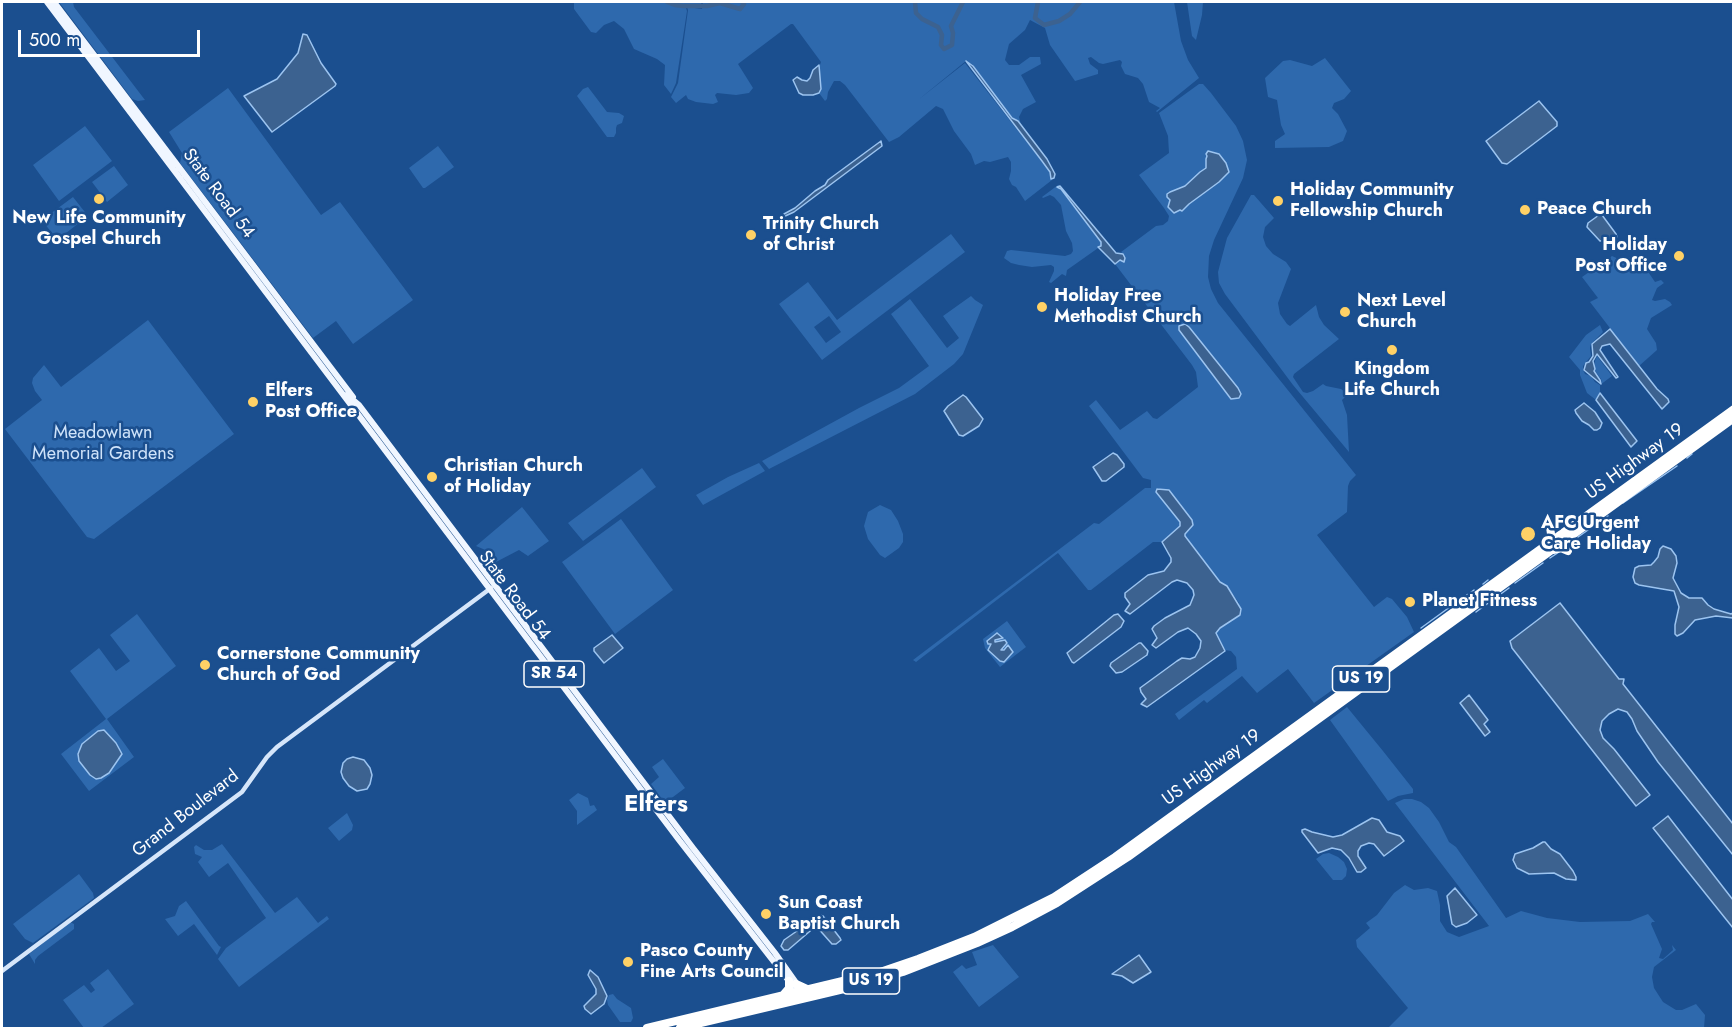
<!DOCTYPE html>
<html>
<head>
<meta charset="utf-8">
<style>
  body { margin:0 }
  #map { position:relative; width:1735px; height:1030px; overflow:hidden; background:#1b4f8f; font-family:Jost,sans-serif }
  canvas { display:block }
  .frame { position:absolute; inset:0; border:3px solid #fff; pointer-events:none }
  .scale { position:absolute; left:18px; top:30px; width:182px; height:27px; box-sizing:border-box; border:3px solid #fff; border-top:0; padding-left:8px; font-size:18px; line-height:21px; white-space:nowrap; color:#fff; -webkit-text-stroke:4px #1b4f8f; paint-order:stroke }
</style>
</head>
<body>
<div id="map">
<canvas width="1735" height="1030"></canvas>
<div class="frame"></div>
<div class="scale">500 m</div>
</div>
<script>
const ctx = document.querySelector('canvas').getContext('2d');
ctx.lineJoin = 'round';
function fill(path, color) { ctx.fillStyle = color; ctx.fill(path, 'evenodd'); }
const toPath = rows => new Path2D(rows.map(r => 'M' + r).join(''));
function strokePath(path, color, width, dash) { ctx.strokeStyle = color; ctx.lineWidth = width; ctx.lineCap = dash ? 'butt' : 'round'; ctx.setLineDash(dash || []); ctx.stroke(path); }
function drawText(font, color, halo, rows, align = 'center') {
  ctx.font = font + ' Jost,sans-serif'; ctx.lineWidth = 5; ctx.setLineDash([]); ctx.textBaseline = 'middle'; ctx.strokeStyle = halo; ctx.fillStyle = color; for (const [text, x, y, turn = 0] of rows) {
    ctx.save(); ctx.translate(x, y); ctx.rotate((+turn || 0) * Math.PI / 180); ctx.textAlign = isNaN(turn) ? turn : align; if (halo) ctx.strokeText(text, 0, 0); ctx.fillText(text, 0, 0); ctx.restore();
  }
}
fill(toPath([
  [59,2,73,2,74,7,145,100,138,101,132,99],
  [574,2,702,2,701,4,690,5,686,8,687,11,676,83,671,94,664,85,665,65,657,59,634,49,624,29,614,21,604,25,596,33,591,32,574,9],
  [703,2,1174,2,1181,41,1188,60,1199,78,1157,112,1156,111,1160,108,1149,102,1143,84,1138,78,1125,74,1121,66,1122,62,1120,60,1103,64,1099,63,1091,57,1088,58,1090,64,1098,70,1098,74,1075,81,1050,45,1045,28,1030,20,1025,30,1009,44,1005,60,1009,65,1019,65,1030,57,1040,57,1041,64,1021,75,1036,102,1023,109,1019,117,1021,125,1009,115,973,65,966,61,918,100,965,63,1050,172,1052,180,1025,201,1016,187,1012,185,1009,179,1011,171,1011,162,1008,157,990,162,984,161,975,165,971,154,954,131,943,109,936,106,899,137,889,142,845,85,840,81,834,81,828,92,827,99,825,101,819,93,821,89,819,68,821,62,793,24,791,24,738,64,753,88,749,93,736,95,717,93,715,95,718,102,713,104,696,102,688,99,686,95,676,103,671,97,678,83,688,10,687,7,702,9],
  [1187,2,1203,2,1202,15,1196,40,1192,36],
  [1325,58,1351,91,1344,99,1334,103,1332,108,1338,114,1347,131,1343,141,1329,147,1275,148,1275,141,1285,134,1281,125,1277,100,1268,97,1265,78,1283,61,1290,60,1312,66],
  [1199,84,1203,84,1211,93,1236,126,1243,141,1247,160,1243,178,1214,240,1209,256,1208,277,1211,289,1218,303,1356,475,1350,481,1348,486,1347,512,1317,535,1374,607,1387,597,1392,599,1407,617,1414,632,1314,703,1288,669,1257,693,1242,676,1207,703,1204,700,1179,720,1175,714,1237,669,1236,657,1231,651,1225,650,1216,633,1220,628,1240,615,1239,603,1227,586,1220,582,1185,536,1185,534,1191,528,1169,490,1157,489,1156,492,1180,522,1180,526,1162,542,1153,542,1091,590,1088,590,1058,553,916,662,913,660,1094,523,1099,524,1145,488,1151,488,1151,480,1143,478,1089,406,1096,400,1120,430,1147,411,1153,418,1157,419,1198,387,1196,372,1192,365,1115,264,1120,260,1123,261,1123,254,1121,252,1156,226,1163,225,1168,221,1169,216,1164,208,1139,175,1169,153,1168,136,1159,113],
  [588,87,607,112,619,113,624,116,622,123,617,125,616,128,616,133,614,137,607,137,577,96,583,89],
  [228,88,321,215,340,202,413,300,353,344,336,321,313,338,180,163,182,153,169,132],
  [85,126,112,161,59,201,33,165],
  [438,146,454,167,425,188,423,188,409,168],
  [114,166,128,185,107,202,92,182],
  [1058,185,1060,186,1058,187,1071,201,1101,242,1101,246,1067,270,1066,276,1062,274,1051,283,1049,282,1054,271,1054,267,1051,265,1032,267,1019,265,1011,263,1004,258,1007,251,1011,250,1065,256,1071,254,1073,251,1072,243,1066,231,1061,205,1054,197,1050,195,1043,198,1042,197],
  [1251,195,1254,195,1274,218,1265,227,1263,237,1266,246,1273,254,1286,262,1291,269,1278,303,1280,314,1287,324,1290,326,1316,305,1319,317,1324,325,1339,339,1294,374,1293,377,1303,392,1307,393,1313,391,1323,384,1326,386,1341,389,1348,394,1342,400,1347,415,1349,452,1293,385,1225,294,1219,283,1218,272,1227,238],
  [73,197,88,216,57,240,42,220],
  [951,234,965,252,822,360,779,304,808,282,837,320],
  [829,316,841,332,826,343,814,327],
  [1636,254,1655,282,1661,280,1664,283,1657,288,1652,300,1655,301,1665,299,1670,302,1672,305,1651,318,1647,329,1656,343,1657,350,1639,366,1590,302,1598,298,1582,277,1612,256,1623,261],
  [971,296,975,300,983,305,963,354,954,364,915,394,769,469,762,461,859,408,899,388,929,366,891,314,910,299,947,348,959,338,943,316],
  [148,320,234,434,94,539,87,537,5,429,42,400,35,391,32,383,33,378,44,365,61,387],
  [1600,325,1603,332,1591,344,1590,348,1591,356,1583,366,1583,370,1585,374,1591,376,1595,382,1600,385,1602,384,1601,379,1595,371,1595,361,1597,356,1612,376,1600,385,1600,393,1596,400,1587,393,1580,375,1580,370,1569,357,1586,335],
  [759,463,765,471,703,505,696,495,728,477],
  [642,468,656,487,583,541,568,523],
  [880,505,891,510,898,521,903,534,903,542,899,548,885,558,880,555,868,539,864,526,868,512],
  [522,507,549,541,528,556,519,550,496,562,490,552,476,546],
  [621,519,673,590,615,634,562,562],
  [137,614,176,666,107,719,134,757,89,791,61,754,106,719,70,671,99,648,116,671,130,661,110,635],
  [1007,621,1026,647,1000,667,985,648,983,639],
  [1347,707,1383,751,1413,789,1413,793,1398,796,1388,801,1330,720],
  [663,759,685,788,665,803,651,784,659,777,652,767],
  [578,793,588,798,590,806,594,805,597,810,577,825,577,811,569,800],
  [1404,799,1412,799,1421,802,1429,808,1439,822,1449,842,1456,847,1506,918,1521,911,1547,918,1580,922,1630,921,1648,914,1655,922,1652,922,1651,924,1662,949,1659,958,1663,959,1673,950,1672,945,1676,950,1654,967,1652,977,1654,988,1663,1002,1676,1010,1682,1010,1696,1004,1705,1015,1704,1028,1388,1028,1408,1008,1357,947,1356,940,1370,928,1366,923,1377,915,1394,893,1405,885,1414,890,1428,888,1437,891,1440,905,1440,921,1447,932,1459,937,1489,926,1395,803],
  [347,813,353,825,352,830,339,841,328,828],
  [222,844,275,913,297,897,318,923,327,916,329,919,239,987,218,959,226,948,266,918,228,863,209,877,198,862,202,857,195,854,194,847,196,845,204,850,212,850],
  [1329,853,1338,857,1344,862,1347,869,1346,876,1342,880,1333,880,1316,859,1323,854],
  [79,874,93,893,94,898,33,943,25,939,13,924],
  [186,901,219,946,221,947,217,955,194,924,178,936,165,919,175,916,179,906],
  [70,922,74,924,74,929,38,956,35,960,35,964,29,954],
  [993,945,1019,977,979,1007,953,972,962,965,966,969,977,965,972,952],
  [108,969,134,1004,101,1028,84,1028,63,1000,84,985,91,993,95,990,90,983],
  [613,994,617,999,631,1008,633,1018,631,1022,620,1022,608,1005,607,1000,609,995]
]), '#2e69ad');
const water = toPath([
  [303,34,307,35,321,63,336,84,335,86,272,132,244,96,277,79,298,53,303,34],
  [966,61,973,66,1012,118,1018,121,1047,159,1055,174,1054,178,1051,179,1050,172,1042,161,966,61],
  [819,65,821,89,819,93,813,95,803,95,799,93,793,80,797,77,802,80,807,81,810,78,813,70,819,65],
  [1539,101,1557,122,1557,126,1507,164,1502,163,1486,141,1539,101],
  [881,141,882,146,794,212,783,217,784,214,795,208,815,191,825,185,828,180,881,141],
  [1208,151,1219,154,1226,163,1229,172,1219,182,1189,204,1182,211,1180,210,1174,213,1168,207,1170,200,1167,197,1167,194,1170,192,1185,186,1200,172,1206,168,1206,159,1207,156,1206,154,1208,151],
  [1060,186,1116,253,1123,254,1125,258,1124,262,1120,260,1115,264,1098,247,1101,246,1101,242,1061,189,1057,187,1060,186],
  [1599,215,1602,215,1616,234,1617,237,1614,239,1600,241,1587,227,1588,223,1599,215],
  [1185,324,1189,327,1238,388,1241,394,1239,398,1231,399,1179,330,1179,326,1185,324],
  [1610,329,1657,389,1668,399,1669,402,1662,409,1610,344,1602,346,1600,350,1618,377,1616,378,1597,354,1593,361,1595,369,1594,371,1600,380,1601,384,1584,370,1586,363,1589,362,1593,356,1592,344,1610,329],
  [1600,393,1637,441,1631,447,1596,400,1600,393],
  [963,395,966,397,983,419,979,426,963,436,959,435,944,411,948,406,963,395],
  [1584,403,1595,412,1602,423,1600,428,1597,430,1594,430,1589,425,1582,421,1576,413,1575,410,1584,403],
  [1113,453,1117,455,1124,464,1124,467,1106,481,1102,481,1093,467,1113,453],
  [1157,489,1169,490,1192,520,1193,525,1185,534,1185,536,1220,582,1227,586,1241,609,1240,615,1220,628,1216,633,1225,651,1147,707,1141,704,1146,699,1141,692,1140,688,1177,661,1182,658,1190,659,1195,657,1200,648,1201,641,1196,634,1188,628,1178,632,1156,648,1152,645,1157,638,1152,629,1154,626,1165,618,1190,605,1194,595,1193,590,1187,583,1177,580,1172,582,1130,614,1125,611,1130,604,1125,597,1125,593,1148,575,1164,571,1171,562,1171,558,1162,542,1180,526,1180,522,1156,492,1157,489],
  [1663,546,1671,549,1676,556,1677,563,1673,578,1681,593,1689,598,1702,598,1708,605,1714,609,1731,614,1733,613,1733,618,1716,616,1695,620,1683,633,1677,636,1675,634,1675,625,1679,607,1674,591,1639,585,1635,583,1633,577,1635,568,1639,566,1651,565,1654,562,1658,557,1660,549,1663,546],
  [1560,603,1619,679,1624,679,1623,684,1733,824,1733,855,1658,762,1637,731,1632,719,1627,712,1618,709,1609,714,1602,721,1600,730,1603,738,1614,749,1650,795,1636,806,1512,648,1510,641,1560,603],
  [1118,614,1124,621,1121,627,1074,663,1072,662,1067,653,1114,615,1118,614],
  [997,633,1003,638,995,640,995,642,1005,640,1007,643,1001,650,1004,650,1008,645,1013,652,1004,662,1000,661,988,650,991,644,988,644,987,641,997,633],
  [612,635,623,648,604,663,594,651,594,648,612,635],
  [1139,643,1141,643,1148,651,1147,655,1122,672,1116,673,1110,666,1111,663,1139,643],
  [1469,695,1488,720,1484,724,1490,732,1485,736,1460,703,1469,695],
  [104,730,116,743,122,754,109,773,101,778,96,779,90,775,79,761,78,754,82,744,98,731,104,730],
  [353,757,364,760,370,768,372,775,370,784,367,789,357,791,349,786,343,778,341,772,343,763,347,759,353,757],
  [1668,816,1733,900,1733,928,1653,828,1668,816],
  [1372,818,1379,820,1387,832,1400,836,1404,841,1384,856,1374,844,1369,843,1361,846,1358,851,1358,856,1366,868,1361,872,1357,872,1349,858,1341,850,1332,848,1318,853,1302,832,1302,830,1305,829,1312,832,1333,837,1342,835,1372,818],
  [1543,842,1545,842,1551,849,1560,854,1573,871,1576,877,1576,880,1566,879,1554,873,1529,874,1517,868,1513,860,1515,854,1533,848,1543,842],
  [1455,888,1477,915,1467,923,1456,927,1452,924,1447,896,1455,888],
  [820,915,823,916,840,938,841,940,836,944,832,944,816,926,788,950,784,950,781,946,784,940,820,915],
  [1139,955,1151,972,1133,983,1122,976,1112,974,1139,955],
  [590,970,598,977,607,996,604,1004,591,1014,585,1009,584,1006,596,994,596,989,588,975,590,970]
]);
fill(water, '#3c6290');
strokePath(water, '#9cc4f0', 1.5);
strokePath(toPath([
  [1687,458,1692,454],
  [1623,503,1677,466],
  [1578,537,1608,516],
  [1550,558,1559,552],
  [1515,583,1543,563],
  [1483,584,1488,580],
  [1464,597,1474,590],
  [1476,612,1509,588],
  [1421,628,1454,604]
]), '#9cc4f0', 1.5);
strokePath(toPath([
  [667,2,675,5,683,6,707,6,720,3,740,9,744,4,742,2],
  [915,2,916,13,922,19,938,27,942,35,941,45,944,49,952,45,953,33,951,26,963,2],
  [1038,2,1035,18,1044,25,1059,21,1070,14,1080,2]
]), '#3c6290', 4.5);
strokePath(toPath([
  [2,971,242,792,267,757,277,747,491,588]
]), '#d6e6fa', 4.5);
strokePath(toPath([
  [47,2,679,840,799,994],
  [54,2,353,397],
  [347,395,359,405,693,848,775,953,799,987]
]), '#f0f6ff', 6);
strokePath(toPath([
  [1548,543,1551,534,1550,527],
  [1553,550,1561,548,1568,551],
  [796,984,809,990],
  [783,995,789,988,789,981],
  [647,1028,880,972,918,959,974,937,1054,897,1115,857,1734,409],
  [680,1028,844,989,903,972,977,943,1012,927,1057,903,1128,857,1734,418]
]), '#fff', 8);
for (const [x, y, r, color] of [
  [99,199,6,"#ffd166"],
  [1278,201,6,"#ffd166"],
  [1525,210,6,"#ffd166"],
  [751,235,6,"#ffd166"],
  [1679,256,6,"#ffd166"],
  [1042,307,6,"#ffd166"],
  [1345,312,6,"#ffd166"],
  [1392,350,6,"#ffd166"],
  [253,402,6,"#ffd166"],
  [432,477,6,"#ffd166"],
  [1528,534,8,"#ffd166"],
  [1410,602,6,"#ffd166"],
  [205,665,6,"#ffd166"],
  [766,914,6,"#ffd166"],
  [628,962,6,"#ffd166"]
]) { const dot = new Path2D(); dot.arc(x, y, r, 0, 2 * Math.PI); ctx.fillStyle = color; ctx.fill(dot); strokePath(dot, '#1b4f8f', 2); }
for (const [x, y, w] of [
  [554,674,60],
  [1361,679,57],
  [871,981,57]
]) { const box = new Path2D(); box.roundRect(x - w / 2, y - 13, w, 26, 4.5); ctx.fillStyle = '#1b4f8f'; ctx.fill(box); strokePath(box, '#fff', 1.5); }
drawText('bold 16px', '#fff', null, [
  ["SR 54",554,674],
  ["US 19",1361,679],
  ["US 19",871,981]
]);
drawText('bold 18px', '#fff', '#1b4f8f', [
  ["Holiday Community",1290,191],
  ["Fellowship Church",1290,212],
  ["Peace Church",1537,210],
  ["New Life Community",99,219,"center"],
  ["Gospel Church",99,240,"center"],
  ["Trinity Church",763,225],
  ["of Christ",763,246],
  ["Holiday",1667,246,"right"],
  ["Post Office",1667,267,"right"],
  ["Holiday Free",1054,297],
  ["Methodist Church",1054,318],
  ["Next Level",1357,302],
  ["Church",1357,323],
  ["Kingdom",1392,370,"center"],
  ["Life Church",1392,391,"center"],
  ["Elfers",265,392],
  ["Post Office",265,413],
  ["Christian Church",444,467],
  ["of Holiday",444,488],
  ["AFC Urgent",1541,524],
  ["Care Holiday",1541,545],
  ["Planet Fitness",1422,602],
  ["Cornerstone Community",217,655],
  ["Church of God",217,676],
  ["Sun Coast",778,904],
  ["Baptist Church",778,925],
  ["Pasco County",640,952],
  ["Fine Arts Council",640,973]
], 'left');
drawText('18px', '#fff', '#1b4f8f', [
  ["State Road 54",218,194,53],
  ["US Highway 19",1635,462,-36],
  ["State Road 54",514,596,53],
  ["US Highway 19",1212,768,-36],
  ["Grand Boulevard",186,814,-38]
]);
drawText('18px', '#cfe3fa', '#1b4f8f', [
  ["Meadowlawn",103,434],
  ["Memorial Gardens",103,455]
]);
drawText('bold 24px', '#fff', '#1b4f8f', [
  ["Elfers",656,805]
]);
</script>
</body>
</html>
